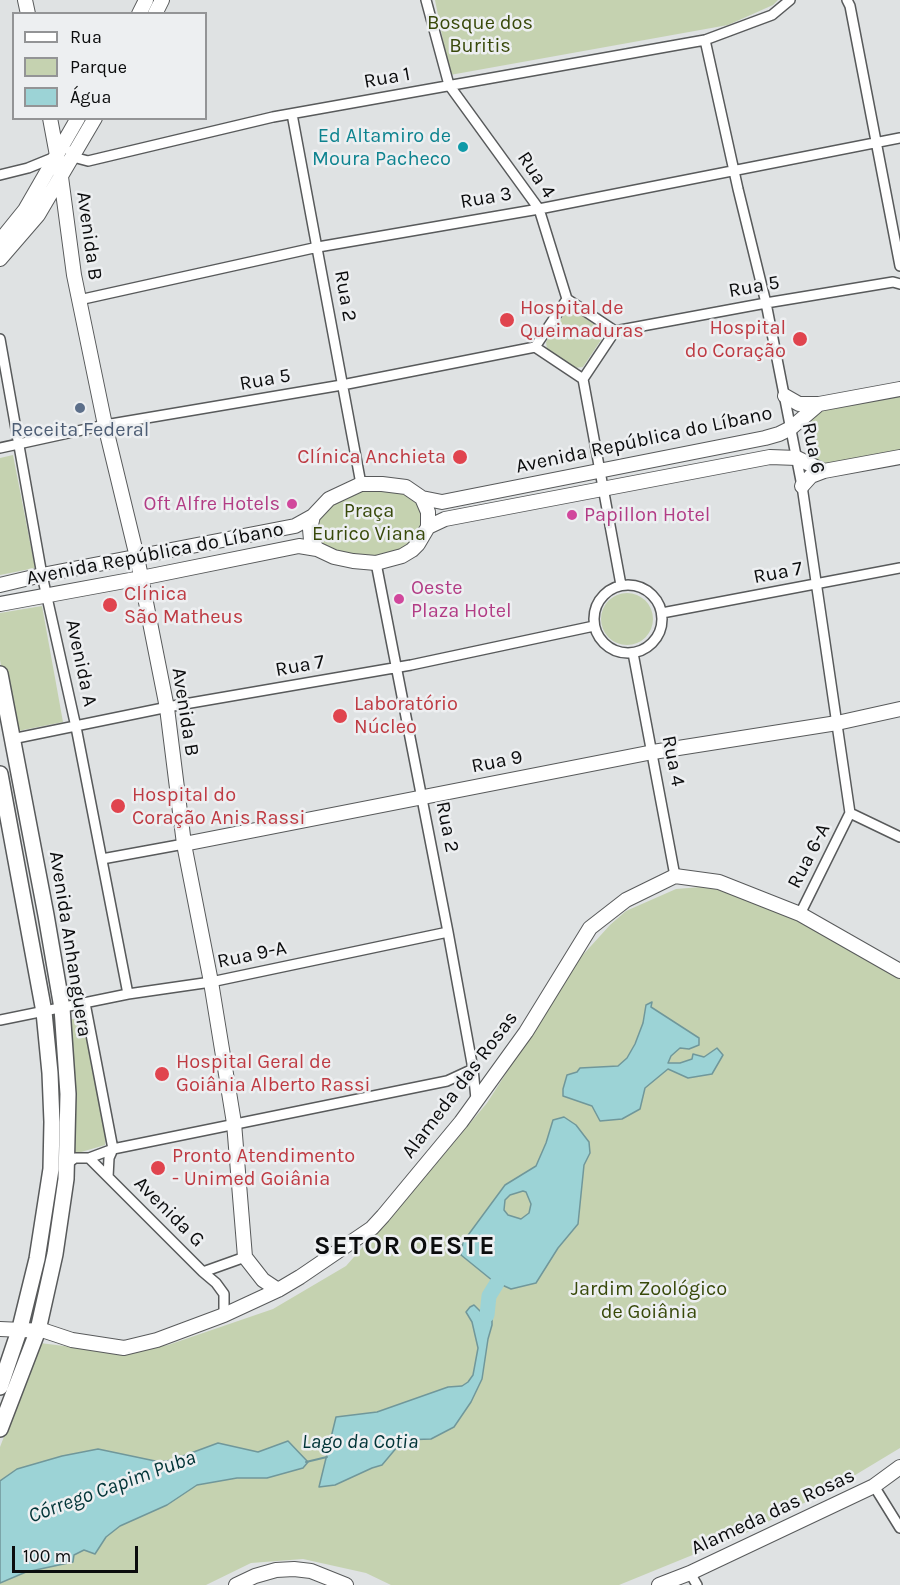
<!DOCTYPE html>
<html>
<head>
<meta charset="utf-8">
<style>
  body { margin:0 }
  #map { position:relative; width:900px; height:1585px; overflow:hidden; background:#dfe2e3; font-family:Karla,sans-serif }
  canvas { display:block }
  .legend { position:absolute; left:12px; top:12px; width:195px; height:108px; box-sizing:border-box; background:#edeff1; border:2px solid #939496; margin:0; padding:8px 10px; list-style:none; font-size:18px; color:#0b0c0d }
  .legend li { display:flex; align-items:center; gap:12px; height:30px }
  .legend b { width:30px; border:2px solid #939496 }
  .scale { position:absolute; left:12px; top:1546px; width:126px; height:27px; box-sizing:border-box; border:3px solid #0b0c0d; border-top:0; padding-left:8px; font-size:18px; line-height:21px; white-space:nowrap; color:#0b0c0d; -webkit-text-stroke:4px #edeff1; paint-order:stroke }
</style>
</head>
<body>
<div id="map">
<canvas width="900" height="1585"></canvas>
<ul class="legend">
<li><b style="height:8px;background:#fff"></b>Rua</li>
<li><b style="height:16px;background:#c5d2b0"></b>Parque</li>
<li><b style="height:16px;background:#9cd3d6"></b>Água</li>
</ul>
<div class="scale">100 m</div>
</div>
<script>
const ctx = document.querySelector('canvas').getContext('2d');
ctx.lineJoin = 'round';
function fill(path, color) { ctx.fillStyle = color; ctx.fill(path, 'evenodd'); }
const toPath = rows => new Path2D(rows.map(r => 'M' + r).join(''));
function strokePath(path, color, width, dash) { ctx.strokeStyle = color; ctx.lineWidth = width; ctx.lineCap = dash ? 'butt' : 'round'; ctx.setLineDash(dash || []); ctx.stroke(path); }
function drawText(font, color, halo, rows, align = 'center') {
  ctx.font = font + ' Karla,sans-serif'; ctx.lineWidth = 5; ctx.setLineDash([]); ctx.textBaseline = 'middle'; ctx.strokeStyle = halo; ctx.fillStyle = color; for (const [text, x, y, turn = 0] of rows) {
    ctx.save(); ctx.translate(x, y); ctx.rotate((+turn || 0) * Math.PI / 180); ctx.textAlign = isNaN(turn) ? turn : align; if (halo) ctx.strokeText(text, 0, 0); ctx.fillText(text, 0, 0); ctx.restore();
  }
}
fill(toPath([
  [435,0,778,0,773,5,728,25,450,75],
  [572,309,602,330,603,337,583,367,575,368,547,349,546,342,567,310],
  [900,394,900,452,827,464,822,463,813,456,806,446,804,434,808,419,815,412],
  [13,455,35,568,0,575,0,458],
  [387,488,405,495,417,504,424,521,419,537,404,549,382,556,343,556,321,546,315,531,316,517,337,499,368,489],
  '601 619a26 26 0 1 1 52 0a26 26 0 1 1-52 0Z',
  [42,606,63,722,13,732,0,660,0,613],
  [701,887,727,891,789,916,900,979,900,1448,837,1486,744,1534,619,1585,391,1585,366,1573,303,1559,251,1563,206,1585,0,1585,0,1447,40,1343,120,1353,168,1345,273,1309,346,1266,435,1165,487,1103,580,958,610,925,626,911,676,889],
  [70,1019,87,1020,107,1128,105,1145,71,1155,65,1024]
]), '#c5d2b0');
const water = toPath([
  [652,1002,651,1007,699,1038,699,1045,689,1049,680,1048,671,1056,668,1063,680,1063,692,1059,693,1054,704,1057,717,1048,723,1055,712,1074,688,1078,668,1069,645,1088,640,1109,622,1119,600,1121,592,1106,563,1096,563,1089,567,1075,577,1072,580,1068,618,1066,627,1058,635,1044,643,1023,646,1005,652,1002],
  [564,1117,576,1125,589,1142,590,1153,584,1165,578,1224,558,1248,536,1283,511,1289,493,1281,461,1255,463,1242,505,1185,536,1166,546,1143,553,1120,564,1117],
  [523,1191,526,1192,531,1204,529,1213,521,1219,508,1215,504,1210,505,1200,510,1195,523,1191],
  [474,1305,482,1313,492,1316,492,1325,488,1339,482,1379,471,1402,454,1427,431,1439,403,1440,382,1465,372,1468,335,1485,319,1487,336,1417,377,1412,448,1387,462,1386,468,1382,473,1375,478,1348,472,1322,466,1312,470,1307,474,1305],
  [288,1441,308,1462,303,1468,267,1478,237,1478,197,1485,167,1505,120,1526,106,1537,95,1554,84,1550,74,1555,73,1562,26,1572,0,1583,0,1481,17,1469,62,1456,98,1449,160,1462,172,1460,218,1443,258,1452,288,1441]
]);
fill(water, '#9cd3d6');
strokePath(water, '#70979a', 1.5);
strokePath(toPath([
  [306,1462,327,1457]
]), '#70979a', 2);
strokePath(toPath([
  [487,1315,489,1296,497,1283]
]), '#9cd3d6', 15);
const street = toPath([
  [426,0,449,85,539,209,567,299],
  [847,0,850,6,900,266],
  [705,40,738,189,766,303,802,486,850,813],
  [292,114,361,484],
  [70,151,73,157,88,161,273,117,705,40,772,15,790,0],
  [0,175,28,168,55,157],
  [567,299,615,331,583,379,535,347,567,299],
  [79,300,318,247,539,209,900,138],
  [615,331,766,303,893,282,900,284],
  [0,339,42,575,76,727,128,994],
  [583,379,621,585],
  [0,448,105,425,342,385,535,347],
  [376,563,448,932,473,1069,476,1099],
  '594 619a34 34 0 1 1 68 0a34 34 0 1 1-68 0Z',
  [662,613,900,568],
  [633,653,675,876],
  [12,739,173,706,411,665,594,626],
  [850,813,900,837],
  [102,859,184,844],
  [800,914,850,813],
  [85,1003,113,1149],
  [0,1020,128,994,211,982,448,932],
  [89,1158,203,1272,245,1257],
  [67,1164,75,1158,89,1158,113,1149,447,1081,473,1069],
  [108,1177,109,1158,113,1149],
  [203,1272,216,1283,224,1294,224,1315],
  [874,1486,900,1528],
  [690,1573,697,1585]
]);
const secondary = toPath([
  [25,0,28,14],
  [139,14,146,0],
  [155,14,162,0],
  [50,118,61,177,74,275,105,425,137,557,167,708,184,844,211,982,234,1123,245,1257,263,1280,278,1290],
  [0,241,25,210,78,118],
  [0,259,38,215,95,118],
  [785,396,799,404,819,404],
  [361,484,382,484,406,487,422,498,428,512,428,527,418,544,412,550,402,556,376,563,353,561,334,557,317,549,311,540,310,529,313,516,329,499,361,484],
  [802,486,811,476,824,471],
  [422,498,442,502,765,438,779,434,791,428,819,404,900,389],
  [428,527,445,519,770,457,797,458,824,471,900,457],
  [0,585,42,575,295,526,313,516],
  [0,604,141,578,299,546,317,549],
  [184,844,653,752,837,723,900,709],
  [0,1329,45,1331,72,1340,124,1348,157,1340,224,1315,278,1290,300,1277,372,1228,383,1216,461,1122,526,1032,590,928,626,900,675,876,719,882,800,914,900,971],
  [236,1585,255,1576,276,1570,294,1569,311,1571,346,1585],
  [659,1585,690,1573,874,1486,900,1467]
]);
const primary = toPath([
  [0,674,46,915,62,1008,68,1094,66,1179,55,1254,38,1330,0,1429],
  [0,774,44,1012,50,1073,52,1122,51,1169,37,1259,20,1328,0,1387]
]);
strokePath(street, '#585a5b', 12);
strokePath(secondary, '#585a5b', 16);
strokePath(primary, '#585a5b', 18);
strokePath(street, '#fff', 9);
strokePath(secondary, '#fff', 14);
strokePath(primary, '#fff', 15);
for (const [x, y, r, color] of [
  [463,147,6,"#0f9aa8"],
  [507,320,8,"#e0444e"],
  [800,339,8,"#e0444e"],
  [80,408,6,"#5c6f8a"],
  [460,457,8,"#e0444e"],
  [292,504,6,"#d1479c"],
  [572,515,6,"#d1479c"],
  [399,599,6,"#d1479c"],
  [110,605,8,"#e0444e"],
  [340,716,8,"#e0444e"],
  [118,806,8,"#e0444e"],
  [162,1074,8,"#e0444e"],
  [158,1168,8,"#e0444e"]
]) { const dot = new Path2D(); dot.arc(x, y, r, 0, 2 * Math.PI); ctx.fillStyle = color; ctx.fill(dot); strokePath(dot, '#edeff1', 2); }
drawText('20px', '#38490a', '#edeff1', [
  ["Bosque dos",480,23],
  ["Buritis",480,46],
  ["Praça",369,511],
  ["Eurico Viana",369,534],
  ["Jardim Zoológico",649,1289],
  ["de Goiânia",649,1312]
]);
drawText('20px', '#0b0c0d', '#edeff1', [
  ["Rua 1",387,78,-10],
  ["Rua 4",536,175,56],
  ["Rua 3",486,198,-10],
  ["Avenida B",89,236,82],
  ["Rua 5",754,287,-10],
  ["Rua 2",345,296,80],
  ["Rua 5",265,380,-10],
  ["Avenida República do Líbano",644,440,-12],
  ["Rua 6",813,448,79],
  ["Avenida República do Líbano",155,554,-11],
  ["Rua 7",778,573,-11],
  ["Avenida A",81,663,78],
  ["Rua 7",300,666,-10],
  ["Avenida B",185,712,81],
  ["Rua 4",673,761,79],
  ["Rua 9",497,762,-11],
  ["Rua 2",447,827,79],
  ["Rua 6-A",809,856,-63],
  ["Avenida Anhanguera",70,944,81],
  ["Rua 9-A",252,955,-12],
  ["Alameda das Rosas",460,1085,-53],
  ["Avenida G",169,1212,45],
  ["Alameda das Rosas",773,1512,-25]
]);
drawText('20px', '#0d838f', '#edeff1', [
  ["Ed Altamiro de",451,136],
  ["Moura Pacheco",451,159]
], 'right');
drawText('20px', '#be3a42', '#edeff1', [
  ["Hospital de",520,308],
  ["Queimaduras",520,331],
  ["Hospital",786,328,"right"],
  ["do Coração",786,351,"right"],
  ["Clínica Anchieta",446,457,"right"],
  ["Clínica",124,594],
  ["São Matheus",124,617],
  ["Laboratório",354,704],
  ["Núcleo",354,727],
  ["Hospital do",132,795],
  ["Coração Anis Rassi",132,818],
  ["Hospital Geral de",176,1062],
  ["Goiânia Alberto Rassi",176,1085],
  ["Pronto Atendimento",172,1156],
  ["- Unimed Goiânia",172,1179]
], 'left');
drawText('20px', '#4e5e75', '#edeff1', [
  ["Receita Federal",80,430]
]);
drawText('20px', '#b23c85', '#edeff1', [
  ["Oft Alfre Hotels",280,504,"right"],
  ["Papillon Hotel",584,515],
  ["Oeste",411,588],
  ["Plaza Hotel",411,611]
], 'left');
drawText('italic 21px', '#003437', '#edeff1', [
  ["Lago da Cotia",360,1442],
  ["Córrego Capim Puba",112,1487,-20]
]);
ctx.letterSpacing = '1.5px';
drawText('bold 26px', '#0b0c0d', '#edeff1', [
  ["SETOR OESTE",405,1247]
]);
ctx.letterSpacing = '0px';
</script>
</body>
</html>
